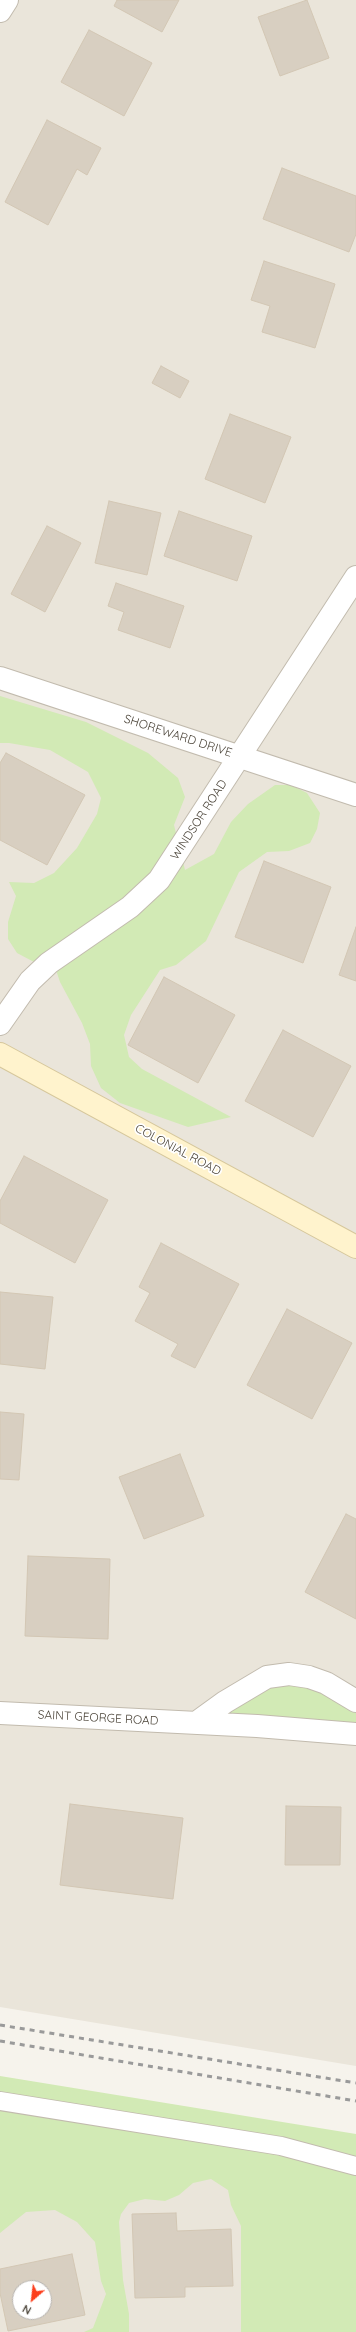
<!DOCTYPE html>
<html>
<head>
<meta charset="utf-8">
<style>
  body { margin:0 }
  #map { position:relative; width:356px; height:2332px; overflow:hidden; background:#f6f3ec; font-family:Quicksand,sans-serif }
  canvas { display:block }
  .north { position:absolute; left:12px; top:2280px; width:40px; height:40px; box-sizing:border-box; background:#fff; border:1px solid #b7b4b0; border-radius:50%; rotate:208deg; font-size:11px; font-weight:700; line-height:16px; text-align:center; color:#4b4439 }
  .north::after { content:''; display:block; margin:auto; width:14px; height:18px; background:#fc3f1d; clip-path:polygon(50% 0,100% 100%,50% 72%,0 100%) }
</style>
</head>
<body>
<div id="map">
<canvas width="356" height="2332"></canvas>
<div class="north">N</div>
</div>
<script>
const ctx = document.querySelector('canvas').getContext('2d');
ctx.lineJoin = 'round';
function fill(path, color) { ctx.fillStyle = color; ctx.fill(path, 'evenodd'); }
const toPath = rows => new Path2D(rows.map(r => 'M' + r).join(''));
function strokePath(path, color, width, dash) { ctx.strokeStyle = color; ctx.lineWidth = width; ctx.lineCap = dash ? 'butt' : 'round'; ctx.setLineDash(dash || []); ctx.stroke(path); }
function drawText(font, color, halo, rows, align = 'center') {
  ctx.font = font + ' Quicksand,sans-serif'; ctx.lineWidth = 3.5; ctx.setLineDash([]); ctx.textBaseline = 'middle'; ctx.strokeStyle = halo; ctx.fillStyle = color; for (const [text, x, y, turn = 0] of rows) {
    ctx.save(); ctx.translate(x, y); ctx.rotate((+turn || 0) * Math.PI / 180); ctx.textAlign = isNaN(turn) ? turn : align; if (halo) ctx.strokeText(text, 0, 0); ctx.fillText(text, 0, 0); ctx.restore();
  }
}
fill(toPath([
  [0,0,356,0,356,2066,0,2007],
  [0,2128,241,2162,241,2332,0,2332],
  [20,2288,44,2288,44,2312,20,2312]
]), '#eae5da');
fill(toPath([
  [0,696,86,722,148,753,178,778,185,797,174,825,185,870,214,854,231,822,248,804,275,785,291,785,307,793,320,813,317,829,310,843,289,851,267,852,239,872,206,941,176,965,160,970,131,1015,124,1035,129,1057,142,1069,231,1117,188,1127,120,1103,101,1088,91,1066,90,1044,82,1023,60,982,55,967,34,962,17,953,8,939,8,922,16,896,9,882,34,883,54,873,77,848,97,814,101,798,88,772,50,750,9,743,0,743],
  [266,1683,309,1683,356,1709,356,1729,211,1719],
  [0,2076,356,2134,356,2332,241,2332,241,2226,231,2205,228,2190,211,2179,193,2183,179,2195,165,2201,145,2199,129,2203,121,2214,119,2222,123,2280,129,2314,129,2332,84,2332,93,2328,106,2294,101,2281,95,2242,77,2222,55,2210,26,2212,0,2233]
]), '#d2eab5');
const building = toPath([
  [117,0,179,0,162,32,114,6,117,0],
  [307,0,329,58,280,76,258,17,307,0],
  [89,30,152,63,124,116,61,82,89,30],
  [47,120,101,148,87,175,77,169,48,225,5,202,47,120],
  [282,168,356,196,356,234,349,252,263,219,282,168],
  [264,261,335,284,315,348,262,332,270,306,251,300,264,261],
  [161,366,189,381,180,398,152,383,161,366],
  [230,414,291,437,265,503,205,479,230,414],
  [109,501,161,513,147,575,95,563,109,501],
  [179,511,252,536,237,581,164,556,179,511],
  [47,526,81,543,45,612,11,594,47,526],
  [116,583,184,606,170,648,118,630,124,612,108,606,116,583],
  [6,753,85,795,47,865,0,840,0,763,6,753],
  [264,861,331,887,303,963,235,937,264,861],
  [356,927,356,981,339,975,356,927],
  [164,977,235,1015,198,1083,128,1045,164,977],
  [283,1030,351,1066,313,1137,245,1101,283,1030],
  [24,1156,108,1200,75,1263,0,1223,0,1201,24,1156],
  [161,1243,239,1284,195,1368,171,1356,178,1344,135,1321,150,1293,139,1287,161,1243],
  [0,1292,53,1297,45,1369,0,1364,0,1292],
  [287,1309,352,1343,312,1419,247,1385,287,1309],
  [0,1412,24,1414,19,1480,0,1479,0,1412],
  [180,1454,204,1516,144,1539,119,1477,180,1454],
  [346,1514,356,1519,356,1619,305,1592,346,1514],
  [28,1556,110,1559,108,1639,25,1636,28,1556],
  [70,1804,183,1818,173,1899,60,1885,70,1804],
  [286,1806,341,1807,340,1865,285,1865,286,1806],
  [176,2213,177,2231,231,2229,233,2286,185,2287,185,2297,135,2298,132,2214,176,2213],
  [72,2254,85,2315,8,2331,0,2293,0,2269,72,2254],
  [20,2288,44,2288,44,2312,20,2312,20,2288]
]);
fill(building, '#d8cfc1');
strokePath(building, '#d3c7b4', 1);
const lane = toPath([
  [0,2101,281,2146,356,2166]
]);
const street = toPath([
  [0,11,7,0],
  [0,678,356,795],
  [0,1024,30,981,49,963,130,907,159,880,356,577],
  [0,1713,257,1726,356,1734],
  [196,1723,225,1702,267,1677,289,1674,309,1677,326,1683,356,1701]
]);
const secondary = toPath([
  [0,1054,356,1247]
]);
strokePath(lane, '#c2bbae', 20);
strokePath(street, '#c2bbae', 24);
strokePath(secondary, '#d6c79b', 24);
strokePath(lane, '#fff', 18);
strokePath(street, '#fff', 22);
strokePath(secondary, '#fff3cd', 22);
strokePath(toPath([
  [0,2025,356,2083],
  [0,2041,356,2101]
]), '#9a9a9a', 3, [5, 5]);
drawText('12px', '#4b4439', '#fff', [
  ["SHOREWARD DRIVE",178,736,18],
  ["WINDSOR ROAD",199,820,-57],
  ["COLONIAL ROAD",178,1150,28],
  ["SAINT GEORGE ROAD",98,1718,3]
]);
</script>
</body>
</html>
